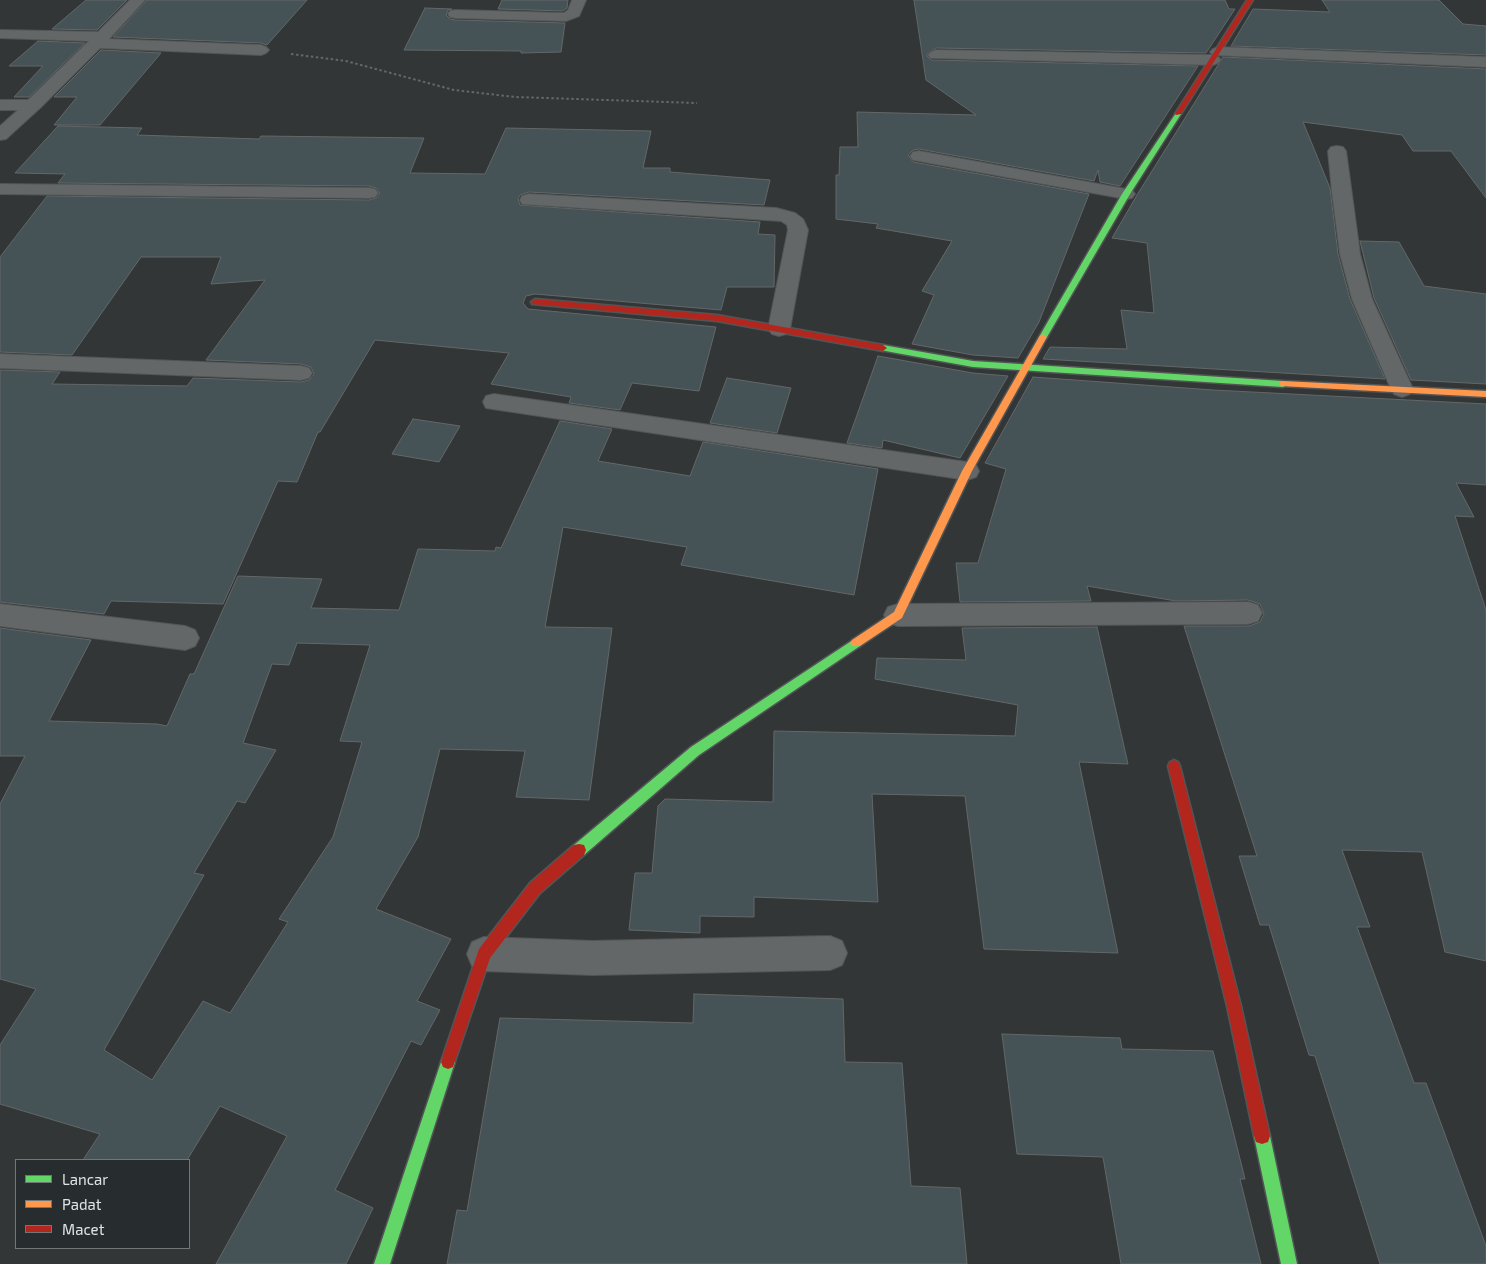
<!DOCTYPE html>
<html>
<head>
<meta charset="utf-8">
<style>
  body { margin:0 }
  #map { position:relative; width:1486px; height:1264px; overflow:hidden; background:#333637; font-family:"Exo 2",sans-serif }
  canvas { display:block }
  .legend { position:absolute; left:15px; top:1159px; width:175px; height:90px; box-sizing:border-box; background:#272d2f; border:1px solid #717677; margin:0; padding:6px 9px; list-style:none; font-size:15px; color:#dfe3e4 }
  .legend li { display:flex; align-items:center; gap:10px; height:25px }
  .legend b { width:25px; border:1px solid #717677 }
</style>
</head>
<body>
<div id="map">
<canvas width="1486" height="1264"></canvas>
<ul class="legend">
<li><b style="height:6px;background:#63d668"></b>Lancar</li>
<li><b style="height:6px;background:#ff974d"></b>Padat</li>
<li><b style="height:6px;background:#b3261e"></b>Macet</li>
</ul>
</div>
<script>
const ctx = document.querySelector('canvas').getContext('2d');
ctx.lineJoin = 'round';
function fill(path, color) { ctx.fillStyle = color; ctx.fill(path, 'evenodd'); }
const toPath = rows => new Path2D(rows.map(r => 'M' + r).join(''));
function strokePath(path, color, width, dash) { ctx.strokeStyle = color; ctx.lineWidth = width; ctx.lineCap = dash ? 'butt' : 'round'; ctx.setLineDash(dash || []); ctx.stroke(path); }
const building = toPath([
  [86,0,127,0,97,30,52,29,86,0],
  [147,0,307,0,267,45,261,43,113,37,147,0],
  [502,0,568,0,567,8,563,11,498,9,502,0],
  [914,0,1225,0,1229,9,1235,9,1206,53,936,48,927,54,927,56,931,60,1198,66,1120,186,1100,182,1098,170,1094,181,919,149,913,150,908,155,913,162,1089,194,1039,322,1018,358,973,355,912,344,934,295,922,291,952,241,876,228,878,224,836,219,836,175,839,175,840,147,858,147,857,112,976,115,926,80,914,0],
  [1322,0,1439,0,1463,24,1486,26,1486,55,1231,46,1253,9,1330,12,1322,0],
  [425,8,452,9,448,10,446,15,450,19,455,20,565,23,561,52,521,53,521,51,404,50,425,8],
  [38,41,85,43,29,97,14,97,43,66,9,66,38,41],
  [101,50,161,53,100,125,54,125,77,97,54,97,101,50],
  [1223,57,1486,69,1486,198,1451,151,1413,151,1402,135,1303,122,1330,188,1338,254,1350,299,1385,379,1043,359,1050,347,1127,349,1121,310,1154,313,1147,243,1112,238,1137,195,1223,57],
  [58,126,142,128,137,135,259,139,261,136,424,138,410,173,485,174,506,128,651,131,643,168,670,168,670,172,770,180,764,205,529,192,520,195,518,199,520,205,760,222,758,234,775,235,774,287,727,287,721,310,535,294,526,296,523,303,528,309,716,327,699,391,632,383,620,410,569,403,571,397,491,384,509,353,375,340,320,432,318,432,297,482,278,481,223,604,111,601,104,614,0,602,0,370,60,372,52,384,187,386,193,378,301,382,309,380,314,374,311,367,301,364,206,360,265,280,211,284,221,257,141,257,72,355,0,352,0,257,47,196,369,200,376,198,380,193,376,188,369,186,58,183,65,174,15,173,58,126],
  [1360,241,1399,242,1424,286,1486,294,1486,384,1411,380,1374,298,1360,241],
  [878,356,973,373,1008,376,960,458,883,440,882,448,847,443,878,356],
  [1033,377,1213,390,1486,404,1486,485,1456,483,1474,517,1455,516,1486,610,1486,961,1445,952,1422,852,1342,850,1370,927,1357,927,1414,1083,1426,1083,1486,1246,1486,1264,1380,1264,1315,1056,1309,1055,1269,925,1260,925,1239,856,1257,856,1184,626,1249,626,1260,622,1264,614,1260,604,1248,600,1176,601,1087,586,1091,601,960,602,956,563,978,563,1006,469,985,463,1033,377],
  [727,378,791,388,777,433,710,423,727,378],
  [413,419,460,426,439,462,392,454,413,419],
  [560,421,612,429,598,461,690,476,703,442,878,469,854,595,681,565,687,547,563,527,545,627,612,628,589,800,516,797,525,751,440,749,418,837,376,909,451,939,417,1001,440,1010,421,1045,411,1041,335,1190,373,1208,346,1264,216,1264,287,1136,220,1106,187,1160,83,1160,100,1134,0,1104,0,1045,36,989,0,979,0,804,25,756,0,756,0,628,91,640,49,721,157,724,167,726,190,674,194,674,238,576,322,579,311,608,399,610,418,549,495,551,496,547,501,548,560,421],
  [297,643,370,645,340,741,362,742,333,837,279,919,288,922,230,1013,203,1001,152,1080,104,1050,204,875,194,873,237,801,245,803,276,750,243,743,272,664,289,665,297,643],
  [1097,627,1128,764,1079,762,1118,953,984,949,965,796,872,794,878,902,754,897,754,917,700,916,700,933,629,930,635,873,652,873,658,806,665,799,773,802,774,731,1015,736,1018,705,875,679,877,658,966,660,962,628,1097,627],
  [694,994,843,999,845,1062,902,1063,911,1186,960,1188,967,1264,447,1264,457,1210,467,1211,500,1018,693,1023,694,994],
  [1002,1034,1120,1038,1122,1049,1213,1051,1245,1179,1240,1179,1261,1264,1121,1264,1103,1157,1017,1154,1002,1034]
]);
fill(building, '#455356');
strokePath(building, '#646768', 1);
const street = toPath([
  [130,0,145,0,109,39,261,45,266,47,269,50,266,53,261,55,100,48,40,108,6,139,0,140,0,126,18,110,0,110,0,100,28,100,89,41,0,38,0,30,98,32,130,0],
  [572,0,586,0,579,16,566,21,455,18,450,17,448,14,450,11,455,10,564,13,568,10,572,0],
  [1218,47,1486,57,1486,67,1213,55,1210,52,1213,49,1218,47],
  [936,50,1213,55,1218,57,1221,60,1218,63,1213,65,931,58,928,55,931,52,936,50],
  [1337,146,1343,147,1346,151,1360,254,1372,299,1413,389,1410,394,1402,397,1394,394,1391,389,1352,299,1340,254,1332,192,1328,151,1331,147,1337,146],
  [919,151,1126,189,1132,190,1135,194,1132,198,1126,199,913,160,910,156,913,152,919,151],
  [0,184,369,188,375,189,378,193,375,197,369,198,0,194,0,184],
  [529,194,776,208,795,213,803,219,808,230,790,329,786,334,779,336,772,334,768,329,788,230,787,225,781,221,522,204,520,200,522,196,529,194],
  [0,354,301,366,309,368,312,373,309,378,301,380,0,368,0,354],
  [494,394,967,462,976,465,979,471,976,477,967,480,486,408,483,402,486,396,494,394],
  [1248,602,1258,605,1262,613,1258,621,1248,624,898,626,888,623,884,615,888,607,898,604,1248,602],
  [0,604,185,626,195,630,199,638,195,646,185,650,0,626,0,604],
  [830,936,842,941,847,953,842,965,830,970,592,975,484,971,472,966,467,954,472,942,484,937,592,941,830,936]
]);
const fast = toPath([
  [1176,113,1181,114,1130,194,1047,337,1043,340,1040,339,1039,337,1122,194,1176,113],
  [883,345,973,361,1283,381,1288,384,1283,387,973,367,880,350,879,348,883,345],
  [856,638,860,640,862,643,860,646,699,755,584,855,579,856,574,855,572,850,574,845,691,747,856,638],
  [448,1055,453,1057,455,1062,390,1264,374,1264,441,1062,443,1057,448,1055],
  [1262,1128,1268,1130,1270,1136,1297,1264,1281,1264,1254,1136,1256,1130,1262,1128]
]);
const slow = toPath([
  [1043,334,1047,337,972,471,902,618,860,646,852,646,850,643,852,640,894,612,962,471,1039,337,1043,334],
  [1283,381,1486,391,1486,397,1280,386,1280,382,1283,381]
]);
const jam = toPath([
  [1247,0,1253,0,1181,114,1176,115,1175,114,1247,0],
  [535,299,717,315,883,345,887,348,883,351,717,321,532,304,531,302,535,299],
  [1174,760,1178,762,1180,766,1241,1006,1270,1136,1268,1142,1262,1144,1256,1142,1254,1136,1227,1006,1168,766,1170,762,1174,760],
  [579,844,584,845,586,850,584,855,540,893,490,958,453,1067,448,1069,443,1067,441,1062,479,949,530,883,574,845,579,844]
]);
strokePath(street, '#525556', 2);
strokePath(fast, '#525556', 3);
strokePath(slow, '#525556', 3);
strokePath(jam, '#525556', 3);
strokePath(toPath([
  [291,54,346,61,454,90,515,97,697,103]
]), '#656768', 2, [2.5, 2.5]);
fill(street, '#646768');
fill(fast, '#63d668');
fill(slow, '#ff974d');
fill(jam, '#b3261e');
</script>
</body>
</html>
